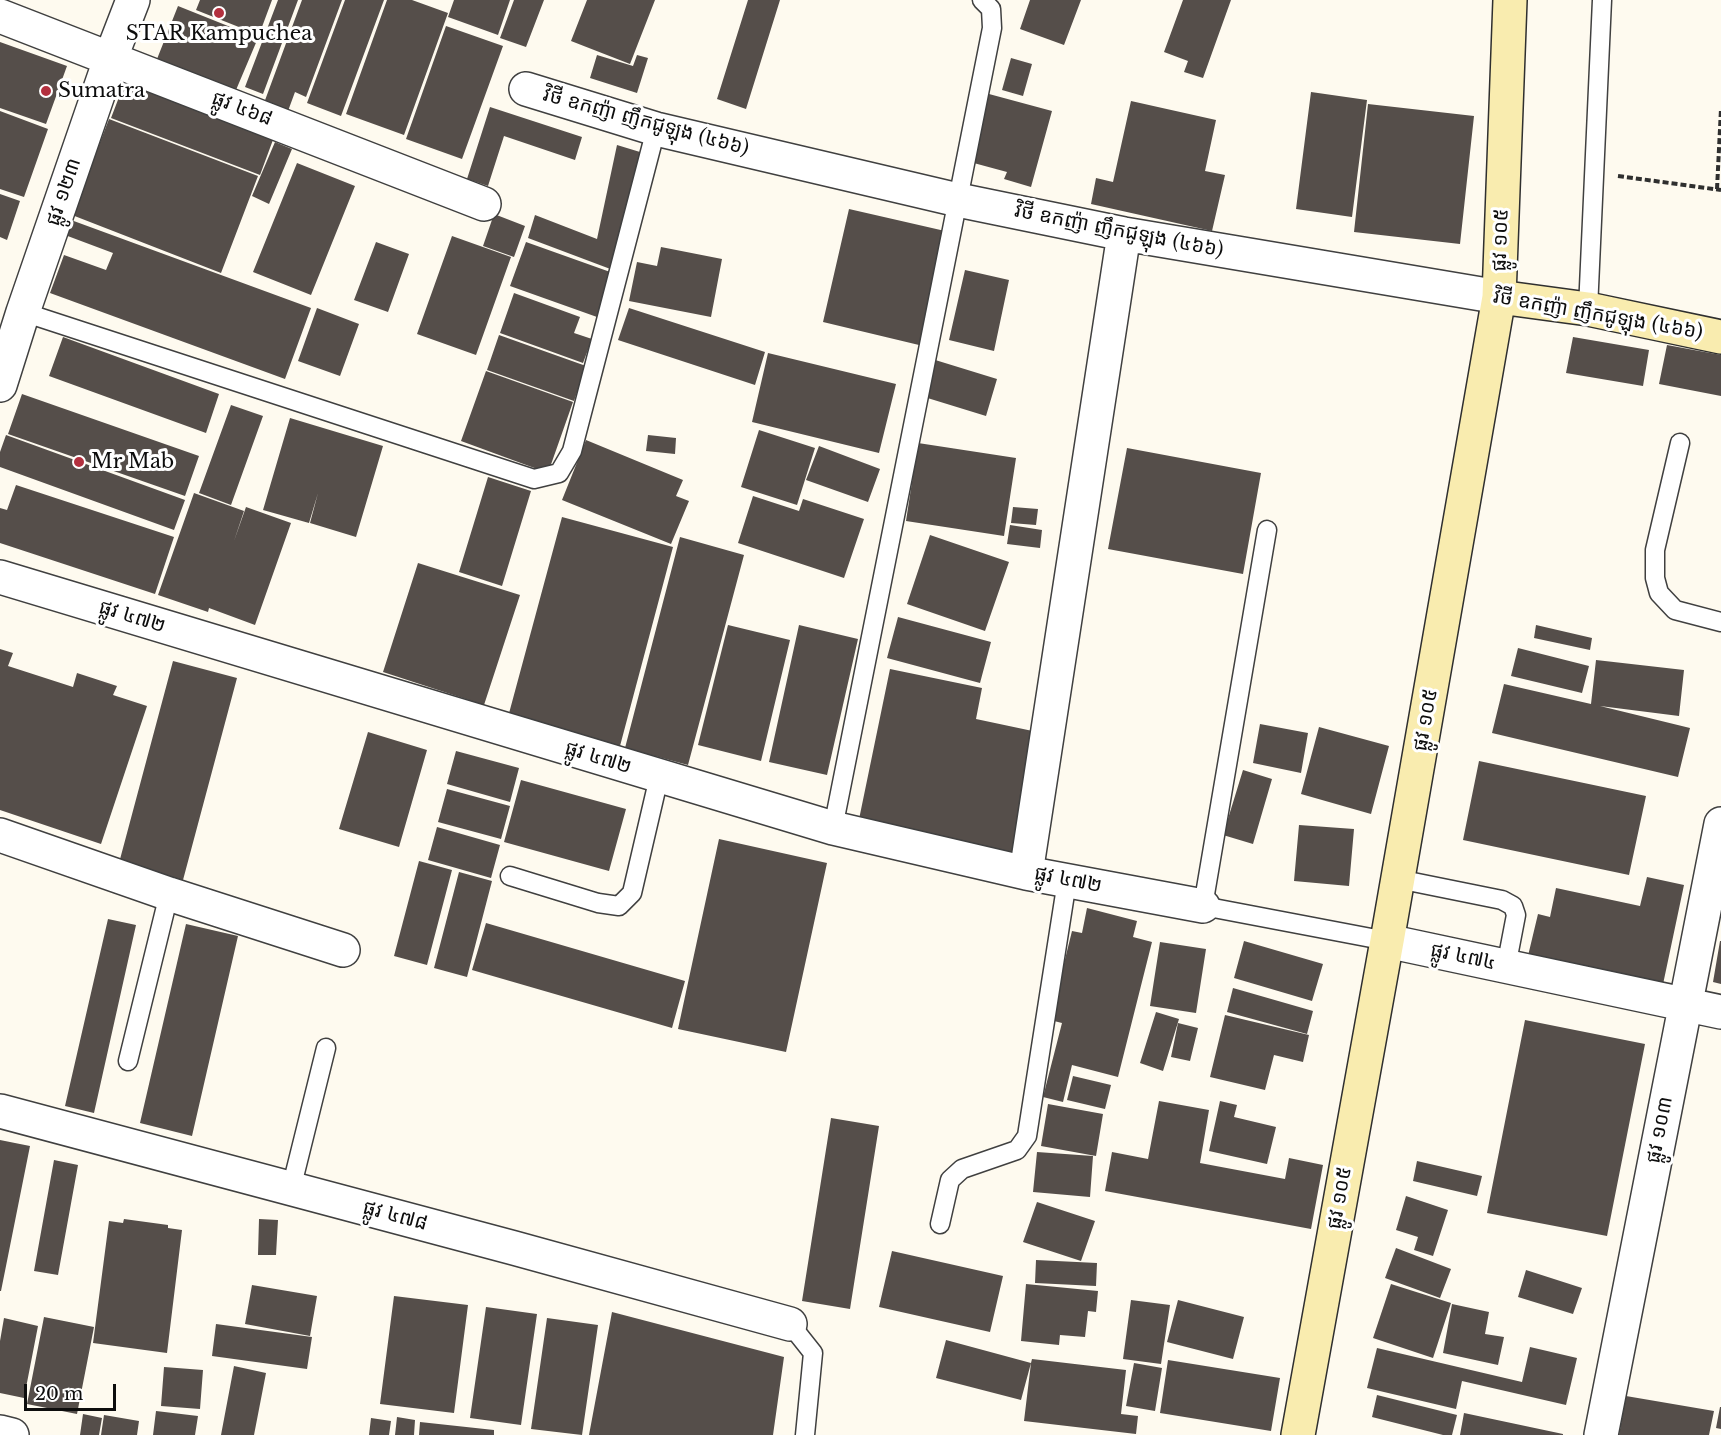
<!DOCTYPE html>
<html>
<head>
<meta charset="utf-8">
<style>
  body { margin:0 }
  #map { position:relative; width:1721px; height:1435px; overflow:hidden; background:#fefaef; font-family:"Libre Baskerville",serif }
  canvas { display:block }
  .scale { position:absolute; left:24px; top:1384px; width:92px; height:27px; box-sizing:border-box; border:3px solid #0d0d0d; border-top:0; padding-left:8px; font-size:18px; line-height:21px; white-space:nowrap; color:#0d0d0d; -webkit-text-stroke:4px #fff; paint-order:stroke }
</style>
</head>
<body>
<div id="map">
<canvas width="1721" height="1435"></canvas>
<div class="scale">20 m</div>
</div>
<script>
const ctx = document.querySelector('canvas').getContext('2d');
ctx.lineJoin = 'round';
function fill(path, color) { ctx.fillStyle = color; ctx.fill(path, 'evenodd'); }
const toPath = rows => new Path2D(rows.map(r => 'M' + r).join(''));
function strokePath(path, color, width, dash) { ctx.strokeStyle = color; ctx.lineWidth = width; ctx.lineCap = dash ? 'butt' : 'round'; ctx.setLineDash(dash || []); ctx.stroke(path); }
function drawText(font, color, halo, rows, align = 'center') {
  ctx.font = font + ' "Libre Baskerville","Noto Sans Khmer",serif'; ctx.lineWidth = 6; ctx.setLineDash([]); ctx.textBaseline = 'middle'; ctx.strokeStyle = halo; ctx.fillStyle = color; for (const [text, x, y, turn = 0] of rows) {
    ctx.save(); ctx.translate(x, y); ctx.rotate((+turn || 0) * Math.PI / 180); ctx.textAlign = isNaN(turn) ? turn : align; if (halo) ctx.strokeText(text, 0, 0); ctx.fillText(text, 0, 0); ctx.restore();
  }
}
fill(toPath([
  [200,0,272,0,259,35,196,10],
  [278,0,298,0,263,94,245,87],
  [302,0,342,0,306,97,295,92,288,111,264,103],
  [345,0,384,0,341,116,307,103],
  [387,0,412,0,448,13,404,135,346,114],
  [454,0,510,0,498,35,448,17],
  [514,0,544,0,526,47,500,38],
  [587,0,655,0,630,64,571,41],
  [748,0,780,0,746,109,717,99],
  [1030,0,1081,0,1064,45,1020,29],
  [1183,0,1231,0,1203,78,1184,72,1188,61,1164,52],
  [178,6,258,38,236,90,157,59],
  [446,26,503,46,462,159,406,139],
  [0,42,67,66,46,124,0,108],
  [597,55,633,66,637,55,648,58,637,93,590,78],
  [1011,58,1032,64,1023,96,1002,90],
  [129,71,277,129,260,175,111,118],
  [1311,92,1367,100,1352,217,1296,209],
  [989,94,1052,111,1031,187,1004,179,1007,172,970,162],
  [1131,101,1216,120,1205,171,1225,175,1212,231,1091,204,1096,178,1113,182],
  [1368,104,1474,116,1460,244,1354,232],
  [490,107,582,137,575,160,504,136,488,186,467,179],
  [0,111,48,129,24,197,0,189],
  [109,119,258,176,221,273,72,215],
  [275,142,292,149,269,204,252,196],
  [617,145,640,152,613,270,528,238,535,215,597,239],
  [297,163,355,186,311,295,253,272],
  [0,194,20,201,7,240,0,237],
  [849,209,945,231,919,345,823,322],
  [494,214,525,226,514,257,483,246],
  [71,220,311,308,285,379,50,293,64,255,106,270,113,253,65,235],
  [452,236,511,257,476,355,417,334],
  [376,242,409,254,388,312,354,300],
  [526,242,613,273,597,317,510,286],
  [661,247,722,259,711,317,629,301,637,262,657,266],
  [965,270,1009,280,994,351,949,340],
  [514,293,580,317,574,333,592,339,583,363,500,333],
  [317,308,359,324,340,376,298,361],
  [629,308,765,352,755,385,618,340],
  [499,335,586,366,574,401,487,370],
  [63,337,219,394,206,433,49,376],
  [1573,337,1649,350,1643,386,1566,373],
  [1667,345,1721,355,1721,396,1659,384],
  [768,353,896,384,879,453,752,422],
  [932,359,997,379,986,416,921,396],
  [486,371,573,402,548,473,461,441],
  [22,394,199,456,185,496,8,434],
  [231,405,263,416,231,505,199,493],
  [290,418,383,446,356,537,310,523,318,493,309,523,263,510],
  [759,430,815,448,797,505,741,487],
  [6,435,185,500,174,530,0,467,0,452],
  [648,435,676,438,675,454,646,451],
  [586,440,683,480,676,496,689,501,671,544,562,500],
  [918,443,1016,458,1004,536,906,521],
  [819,446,880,469,868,502,806,480],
  [1127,448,1261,473,1243,574,1108,549],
  [488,477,531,491,502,586,459,572],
  [16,485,174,537,155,594,0,543,0,508,7,510],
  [194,493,244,511,234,541,246,507,291,523,255,625,209,608,208,612,158,595],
  [753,496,799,511,803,499,864,519,844,578,738,543],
  [1013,507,1038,509,1036,525,1011,523],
  [562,517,673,547,620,746,508,717],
  [1010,525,1042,530,1040,548,1007,544],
  [930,535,1009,562,985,631,907,604],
  [680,537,744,555,688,765,625,748],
  [418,563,520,595,484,705,383,672],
  [898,617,991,642,980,683,887,658],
  [728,625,790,640,761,761,698,745],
  [799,625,858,639,827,775,769,762],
  [1536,625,1592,638,1590,650,1534,638],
  [1518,648,1589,666,1582,693,1511,676],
  [0,649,13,653,8,666,73,687,77,673,117,686,113,695,147,706,101,844,0,810],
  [1596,660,1684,670,1679,716,1600,706,1690,728,1678,777,1492,733,1504,684,1591,704],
  [173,661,237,678,183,880,119,863],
  [890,669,982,688,976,719,1042,733,1016,862,857,829],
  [1260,724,1308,733,1301,773,1253,763],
  [1319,727,1389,746,1371,814,1301,794],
  [368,732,427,750,399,847,339,829],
  [456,751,519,768,510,802,447,784],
  [1479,761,1646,796,1629,875,1463,840],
  [1243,770,1272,779,1253,844,1223,835],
  [521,780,626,809,609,871,504,842],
  [447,789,510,806,501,839,438,822],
  [1299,825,1354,829,1349,886,1294,881],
  [437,827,500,845,491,878,428,860],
  [719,839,827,863,786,1052,678,1029],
  [419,861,452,870,427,965,394,956],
  [459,872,492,881,467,977,434,968],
  [1647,877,1684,885,1662,989,1527,960,1538,914,1550,917,1556,888,1640,906],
  [1087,908,1137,921,1133,937,1152,942,1118,1077,1072,1065,1063,1102,1043,1097,1062,1023,1050,1020,1072,931,1082,933],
  [108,919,136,925,94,1113,65,1106],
  [486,923,685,981,672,1028,472,970],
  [186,924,238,936,192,1136,140,1123],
  [1244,941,1323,964,1312,1001,1234,978],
  [1720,941,1721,941,1721,984,1713,982],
  [1160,942,1206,949,1196,1013,1150,1006],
  [1233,988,1313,1011,1307,1034,1227,1012],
  [1156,1012,1179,1019,1163,1071,1140,1063],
  [1225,1015,1309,1035,1303,1062,1274,1055,1265,1090,1210,1077],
  [1525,1020,1645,1044,1607,1236,1487,1213],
  [1178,1023,1198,1028,1190,1061,1171,1057],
  [1073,1076,1111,1085,1105,1109,1067,1100],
  [1159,1101,1209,1110,1200,1163,1285,1179,1289,1158,1323,1165,1311,1229,1105,1191,1112,1152,1148,1159],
  [1220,1101,1237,1105,1234,1117,1276,1127,1267,1164,1209,1151],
  [1048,1104,1103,1114,1096,1156,1041,1146],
  [831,1118,879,1126,850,1309,802,1301],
  [0,1140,30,1146,1,1291,0,1291],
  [1037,1152,1093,1156,1090,1197,1033,1192],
  [54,1160,78,1165,58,1275,34,1271],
  [1417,1161,1482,1176,1477,1196,1413,1181],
  [1406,1196,1448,1210,1433,1256,1414,1250,1418,1237,1396,1230],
  [1037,1202,1095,1221,1081,1261,1023,1242],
  [124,1219,168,1225,168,1228,182,1230,167,1353,93,1343,109,1221,123,1223],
  [259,1219,278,1220,276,1255,258,1255],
  [1396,1248,1451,1269,1440,1298,1385,1278],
  [892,1251,1003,1276,990,1332,879,1307],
  [1036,1260,1097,1263,1096,1286,1035,1283],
  [1526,1270,1582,1288,1573,1314,1518,1297],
  [1026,1284,1098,1291,1096,1312,1088,1311,1085,1337,1060,1335,1059,1345,1021,1341],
  [1391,1284,1451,1303,1433,1358,1373,1338],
  [252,1285,317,1296,310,1336,245,1324],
  [394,1296,468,1305,454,1413,380,1404],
  [1131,1300,1170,1305,1161,1364,1123,1359],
  [1178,1300,1244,1317,1233,1359,1167,1342],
  [1452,1304,1489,1312,1485,1334,1504,1337,1498,1365,1443,1353],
  [486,1307,537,1314,521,1425,470,1418],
  [612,1312,784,1357,773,1435,589,1435],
  [44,1317,94,1327,77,1414,27,1404],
  [4,1318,38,1326,24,1398,0,1393,0,1341],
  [547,1318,598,1325,582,1435,531,1429],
  [216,1324,312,1337,307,1369,212,1356],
  [946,1340,1031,1363,1032,1359,1126,1370,1121,1414,1138,1416,1136,1434,1024,1421,1031,1363,1021,1400,936,1378],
  [1530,1347,1577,1358,1566,1405,1462,1381,1456,1409,1367,1388,1377,1348,1522,1382],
  [1168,1360,1280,1378,1271,1431,1160,1413],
  [1134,1363,1162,1368,1155,1411,1126,1406],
  [234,1366,266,1373,254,1435,221,1435],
  [164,1367,203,1370,200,1409,161,1406],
  [1377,1395,1457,1415,1452,1435,1443,1435,1372,1417],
  [1626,1396,1714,1411,1709,1435,1619,1435],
  [1720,1407,1721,1407,1721,1429,1716,1428],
  [156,1411,198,1416,195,1435,153,1435],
  [1464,1413,1563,1434,1563,1435,1460,1435],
  [83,1414,102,1418,99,1435,80,1435],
  [104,1415,139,1421,137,1435,101,1435],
  [397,1417,415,1420,414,1435,395,1435],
  [371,1418,391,1421,389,1435,369,1435],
  [420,1422,494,1430,494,1435,419,1435]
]), '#554e4a');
const lane = toPath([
  [1588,309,1602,0],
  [23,312,534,479,559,473,572,451,656,129],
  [1680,443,1655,550,1655,578,1659,593,1675,610,1721,622],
  [1267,530,1203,906,1387,941],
  [833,828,992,28,991,9,982,0],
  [510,876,598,903,619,906,632,893,659,777],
  [1398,879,1502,900,1513,906,1516,915,1506,967],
  [128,1061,169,894],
  [291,1189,326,1048],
  [940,1224,950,1180,962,1169,1017,1150,1027,1136,1067,881],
  [790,1324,813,1353,805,1435]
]);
const street = toPath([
  [0,16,484,204],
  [526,89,656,129,958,200,1124,234,1499,297],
  [0,385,23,312,111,57,133,0],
  [0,577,833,828,1026,873,1203,906],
  [0,835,169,894,343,950],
  [1026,873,1124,234],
  [1387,941,1721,1012],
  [0,1111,514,1248,790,1324],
  [0,1432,12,1435],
  [1601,1435,1721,824]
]);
const secondary = toPath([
  [1499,297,1588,309,1721,337],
  [1298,1435,1387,941,1499,297,1510,0]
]);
strokePath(lane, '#404040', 21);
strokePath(street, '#404040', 36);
strokePath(secondary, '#2f2f2f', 36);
strokePath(toPath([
  [1618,176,1721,190],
  [1717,189,1721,109]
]), '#2f2f2f', 4, [6, 3]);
strokePath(lane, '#fff', 18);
strokePath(street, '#fff', 33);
strokePath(secondary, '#f9ecaf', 33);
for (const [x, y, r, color] of [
  [219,13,6,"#b3303e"],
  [46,91,6,"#b3303e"],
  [79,462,6,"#b3303e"]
]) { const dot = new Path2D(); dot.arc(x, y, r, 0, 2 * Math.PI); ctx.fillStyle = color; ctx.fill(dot); strokePath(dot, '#fff', 2); }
drawText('20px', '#0d0d0d', '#fff', [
  ["STAR Kampuchea",219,34,"center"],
  ["Sumatra",58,91],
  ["Mr Mab",91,462]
], 'left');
drawText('20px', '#0d0d0d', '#fff', [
  ["ផ្លូវ ៤៦៨",242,109,21],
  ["វិថី ឧកញ៉ា ញឹកជូឡុង (៤៦៦)",646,122,15],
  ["ផ្លូវ ១២៣",64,192,-71],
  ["វិថី ឧកញ៉ា ញឹកជូឡុង (៤៦៦)",1119,231,11],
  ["ផ្លូវ ១០៥",1501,240,-88],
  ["វិថី ឧកញ៉ា ញឹកជូឡុង (៤៦៦)",1598,315,10],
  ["ផ្លូវ ៤៧២",132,617,17],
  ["ផ្លូវ ១០៥",1426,720,-80],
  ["ផ្លូវ ៤៧២",598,758,17],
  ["ផ្លូវ ៤៧២",1068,880,11],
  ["ផ្លូវ ៤៧៤",1463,957,12],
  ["ផ្លូវ ១០៣",1660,1130,-79],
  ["ផ្លូវ ១០៥",1340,1198,-80],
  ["ផ្លូវ ៤៧៨",395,1216,15]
]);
</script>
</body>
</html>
